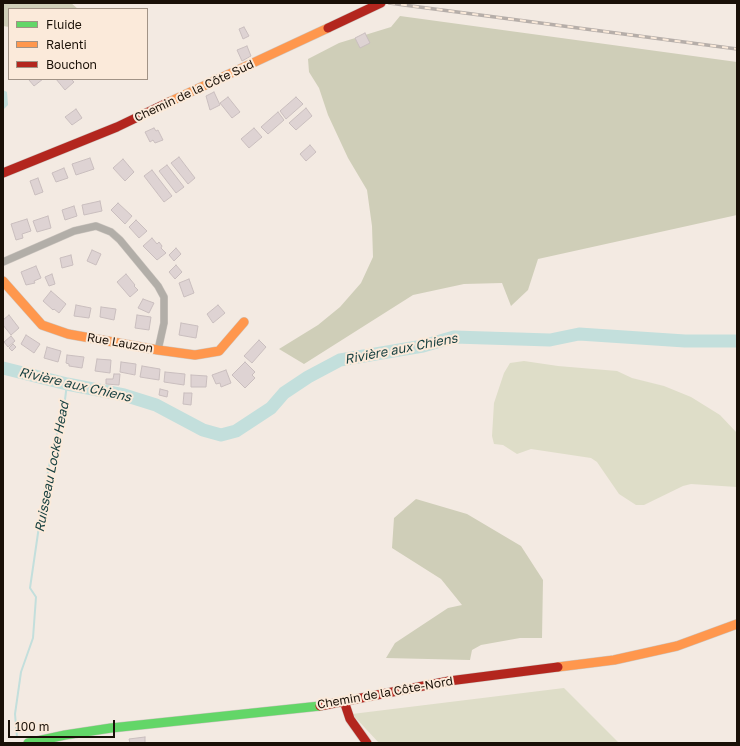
<!DOCTYPE html>
<html>
<head>
<meta charset="utf-8">
<style>
  body { margin:0 }
  #map { position:relative; width:740px; height:746px; overflow:hidden; background:#f3eae2; font-family:"Golos Text",sans-serif }
  canvas { display:block }
  .frame { position:absolute; inset:0; border:4px solid #191007; pointer-events:none }
  .legend { position:absolute; left:8px; top:8px; width:140px; height:72px; box-sizing:border-box; background:#fbeada; border:1px solid #a19386; margin:0; padding:5px 7px; list-style:none; font-size:12px; color:#191007 }
  .legend li { display:flex; align-items:center; gap:8px; height:20px }
  .legend b { width:20px; border:1px solid #a19386 }
  .scale { position:absolute; left:8px; top:720px; width:107px; height:18px; box-sizing:border-box; border:2px solid #191007; border-top:0; padding-left:5px; font-size:12px; line-height:14px; white-space:nowrap; color:#191007; -webkit-text-stroke:3px #fbeada; paint-order:stroke }
</style>
</head>
<body>
<div id="map">
<canvas width="740" height="746"></canvas>
<div class="frame"></div>
<ul class="legend">
<li><b style="height:5px;background:#63d668"></b>Fluide</li>
<li><b style="height:5px;background:#ff974d"></b>Ralenti</li>
<li><b style="height:5px;background:#b3261e"></b>Bouchon</li>
</ul>
<div class="scale">100 m</div>
</div>
<script>
const ctx = document.querySelector('canvas').getContext('2d');
ctx.lineJoin = 'round';
function fill(path, color) { ctx.fillStyle = color; ctx.fill(path, 'evenodd'); }
const toPath = rows => new Path2D(rows.map(r => 'M' + r).join(''));
function strokePath(path, color, width, dash) { ctx.strokeStyle = color; ctx.lineWidth = width; ctx.lineCap = dash ? 'butt' : 'round'; ctx.setLineDash(dash || []); ctx.stroke(path); }
function drawText(font, color, halo, rows, align = 'center') {
  ctx.font = font + ' "Golos Text",sans-serif'; ctx.lineWidth = 4; ctx.setLineDash([]); ctx.textBaseline = 'middle'; ctx.strokeStyle = halo; ctx.fillStyle = color; for (const [text, x, y, turn = 0] of rows) {
    ctx.save(); ctx.translate(x, y); ctx.rotate((+turn || 0) * Math.PI / 180); ctx.textAlign = isNaN(turn) ? turn : align; if (halo) ctx.strokeText(text, 0, 0); ctx.fillText(text, 0, 0); ctx.restore();
  }
}
fill(toPath([
  [524,361,558,366,617,371,632,378,664,386,691,397,720,415,737,433,737,487,691,484,683,486,644,505,636,505,619,494,597,462,591,458,531,449,517,454,503,445,494,444,492,436,494,403,504,373,510,363],
  [564,688,619,743,379,743,352,714]
]), '#deddc8');
fill(toPath([
  [3,3,71,3,78,9,9,9,9,27,3,26],
  [400,16,737,62,737,215,538,259,528,290,511,306,502,283,464,284,413,295,304,364,279,349,318,325,340,307,361,283,373,257,372,226,367,190,348,158,328,115,319,88,309,72,308,59,339,43,391,27],
  [416,499,467,514,521,546,543,580,542,638,520,638,481,645,472,650,470,660,386,658,395,643,448,608,462,605,441,579,392,548,394,518]
]), '#cfceb8');
fill(toPath([
  [3,90,7,92,8,105,3,110]
]), '#c3dfdc');
strokePath(toPath([
  [17,737,15,714,21,672,33,638,36,597,30,588,44,492,53,447,63,415,67,384]
]), '#c3dfdc', 2);
strokePath(toPath([
  [3,368,67,384,124,395,156,405,203,430,221,435,236,431,271,408,284,393,308,377,340,360,423,346,454,337,550,340,579,334,685,341,737,341]
]), '#c3dfdc', 13);
const building = toPath([
  [244,27,249,36,243,39,239,29,244,27],
  [365,33,370,43,360,48,355,38,365,33],
  [247,46,251,56,242,61,237,50,247,46],
  [30,79,43,79,34,86,29,80,30,79],
  [56,79,71,79,74,82,65,90,56,79],
  [214,92,220,105,210,110,206,96,214,92],
  [228,97,240,112,232,118,220,103,228,97],
  [296,97,303,104,286,119,280,111,296,97],
  [306,108,312,116,296,130,289,123,306,108],
  [76,109,82,118,72,125,65,117,76,109],
  [278,112,284,120,268,134,261,127,278,112],
  [154,128,156,131,158,130,163,140,155,143,153,140,150,142,145,132,154,128],
  [254,128,262,137,249,148,241,139,254,128],
  [310,145,316,152,306,161,300,154,310,145],
  [179,157,195,178,188,184,171,163,179,157],
  [90,158,94,169,76,175,72,164,90,158],
  [123,159,134,172,125,181,113,168,123,159],
  [167,165,184,187,176,193,159,171,167,165],
  [64,168,68,178,56,182,52,173,64,168],
  [152,170,172,196,164,202,144,176,152,170],
  [38,178,43,192,35,195,30,181,38,178],
  [100,201,102,211,84,215,82,205,100,201],
  [118,203,132,216,125,224,111,210,118,203],
  [74,206,77,216,65,220,62,210,74,206],
  [48,216,51,228,37,232,33,221,48,216],
  [27,219,31,231,22,234,23,238,16,240,11,224,27,219],
  [136,220,147,231,139,238,129,227,136,220],
  [152,238,157,244,159,242,162,246,161,248,166,253,157,260,143,246,152,238],
  [176,248,181,254,174,261,169,255,176,248],
  [92,250,101,254,96,265,87,261,92,250],
  [71,255,73,265,62,268,60,258,71,255],
  [176,265,182,272,175,279,169,272,176,265],
  [36,266,41,278,34,281,35,283,26,285,21,272,36,266],
  [52,274,55,284,49,286,45,277,52,274],
  [126,274,135,285,134,286,138,290,130,297,117,282,126,274],
  [189,279,194,293,184,297,179,283,189,279],
  [51,291,66,304,59,313,54,309,53,310,43,301,51,291],
  [143,299,154,303,149,313,138,308,143,299],
  [76,305,91,308,89,318,74,316,76,305],
  [218,305,225,313,213,323,207,314,218,305],
  [101,307,116,309,114,320,100,317,101,307],
  [9,315,19,328,11,335,3,325,3,320,9,315],
  [137,315,151,317,149,330,135,328,137,315],
  [181,323,198,326,196,338,179,335,181,323],
  [26,335,40,344,34,353,21,344,26,335],
  [11,336,15,341,8,347,4,342,11,336],
  [259,340,266,347,252,363,244,356,259,340],
  [13,344,16,347,12,351,9,348,13,344],
  [47,347,61,351,58,362,44,358,47,347],
  [67,355,84,357,82,368,69,366,69,364,66,363,67,355],
  [97,359,111,360,110,373,95,371,97,359],
  [121,362,136,364,135,375,120,372,121,362],
  [245,362,255,372,252,375,255,378,245,388,232,375,245,362],
  [142,366,160,369,159,380,140,377,142,366],
  [226,370,231,383,221,387,220,383,216,384,212,375,226,370],
  [165,372,185,374,184,385,164,382,165,372],
  [114,374,120,374,119,385,106,384,106,379,113,379,114,374],
  [191,375,207,376,206,387,191,387,191,375],
  [160,389,168,391,167,397,159,395,160,389],
  [184,393,192,393,191,405,183,404,184,393],
  [145,737,145,743,130,743,129,739,145,737]
]);
fill(building, '#ded3d3');
strokePath(building, '#c9bebe', 1);
const street = toPath([
  [3,262,74,231,96,226,111,232,120,240,158,286,164,297,164,323,158,350]
]);
const fast = toPath([
  [28,743,65,735,111,728,320,706]
]);
const slow = toPath([
  [169,102,328,28],
  [3,281,42,325,68,334,158,350,195,355,219,351,244,322],
  [558,667,614,660,677,646,737,624]
]);
const jam = toPath([
  [328,28,381,3],
  [3,173,117,127,169,102],
  [344,701,350,719,367,743],
  [320,706,449,681,558,667]
]);
strokePath(street, '#cec7c1', 8);
strokePath(fast, '#cec7c1', 10);
strokePath(slow, '#cec7c1', 10);
strokePath(jam, '#cec7c1', 10);
strokePath(street, '#b2aea8', 7);
strokePath(fast, '#63d668', 9);
strokePath(slow, '#ff974d', 9);
strokePath(jam, '#b3261e', 9);
const rail = toPath([
  [389,3,737,49]
]);
strokePath(rail, '#b6aea9', 3.5);
strokePath(rail, '#fbeada', 2, [6]);
drawText('12px', '#191007', '#fbeada', [
  ["Chemin de la Côte Sud",194,91,-25],
  ["Rue Lauzon",120,343,10],
  ["Chemin de la Côte-Nord",385,693,-10]
]);
drawText('italic 13px', '#153f3f', '#fbeada', [
  ["Rivière aux Chiens",401,349,-11],
  ["Rivière aux Chiens",75,385,13],
  ["Ruisseau Locke Head",52,467,-79]
]);
</script>
</body>
</html>
